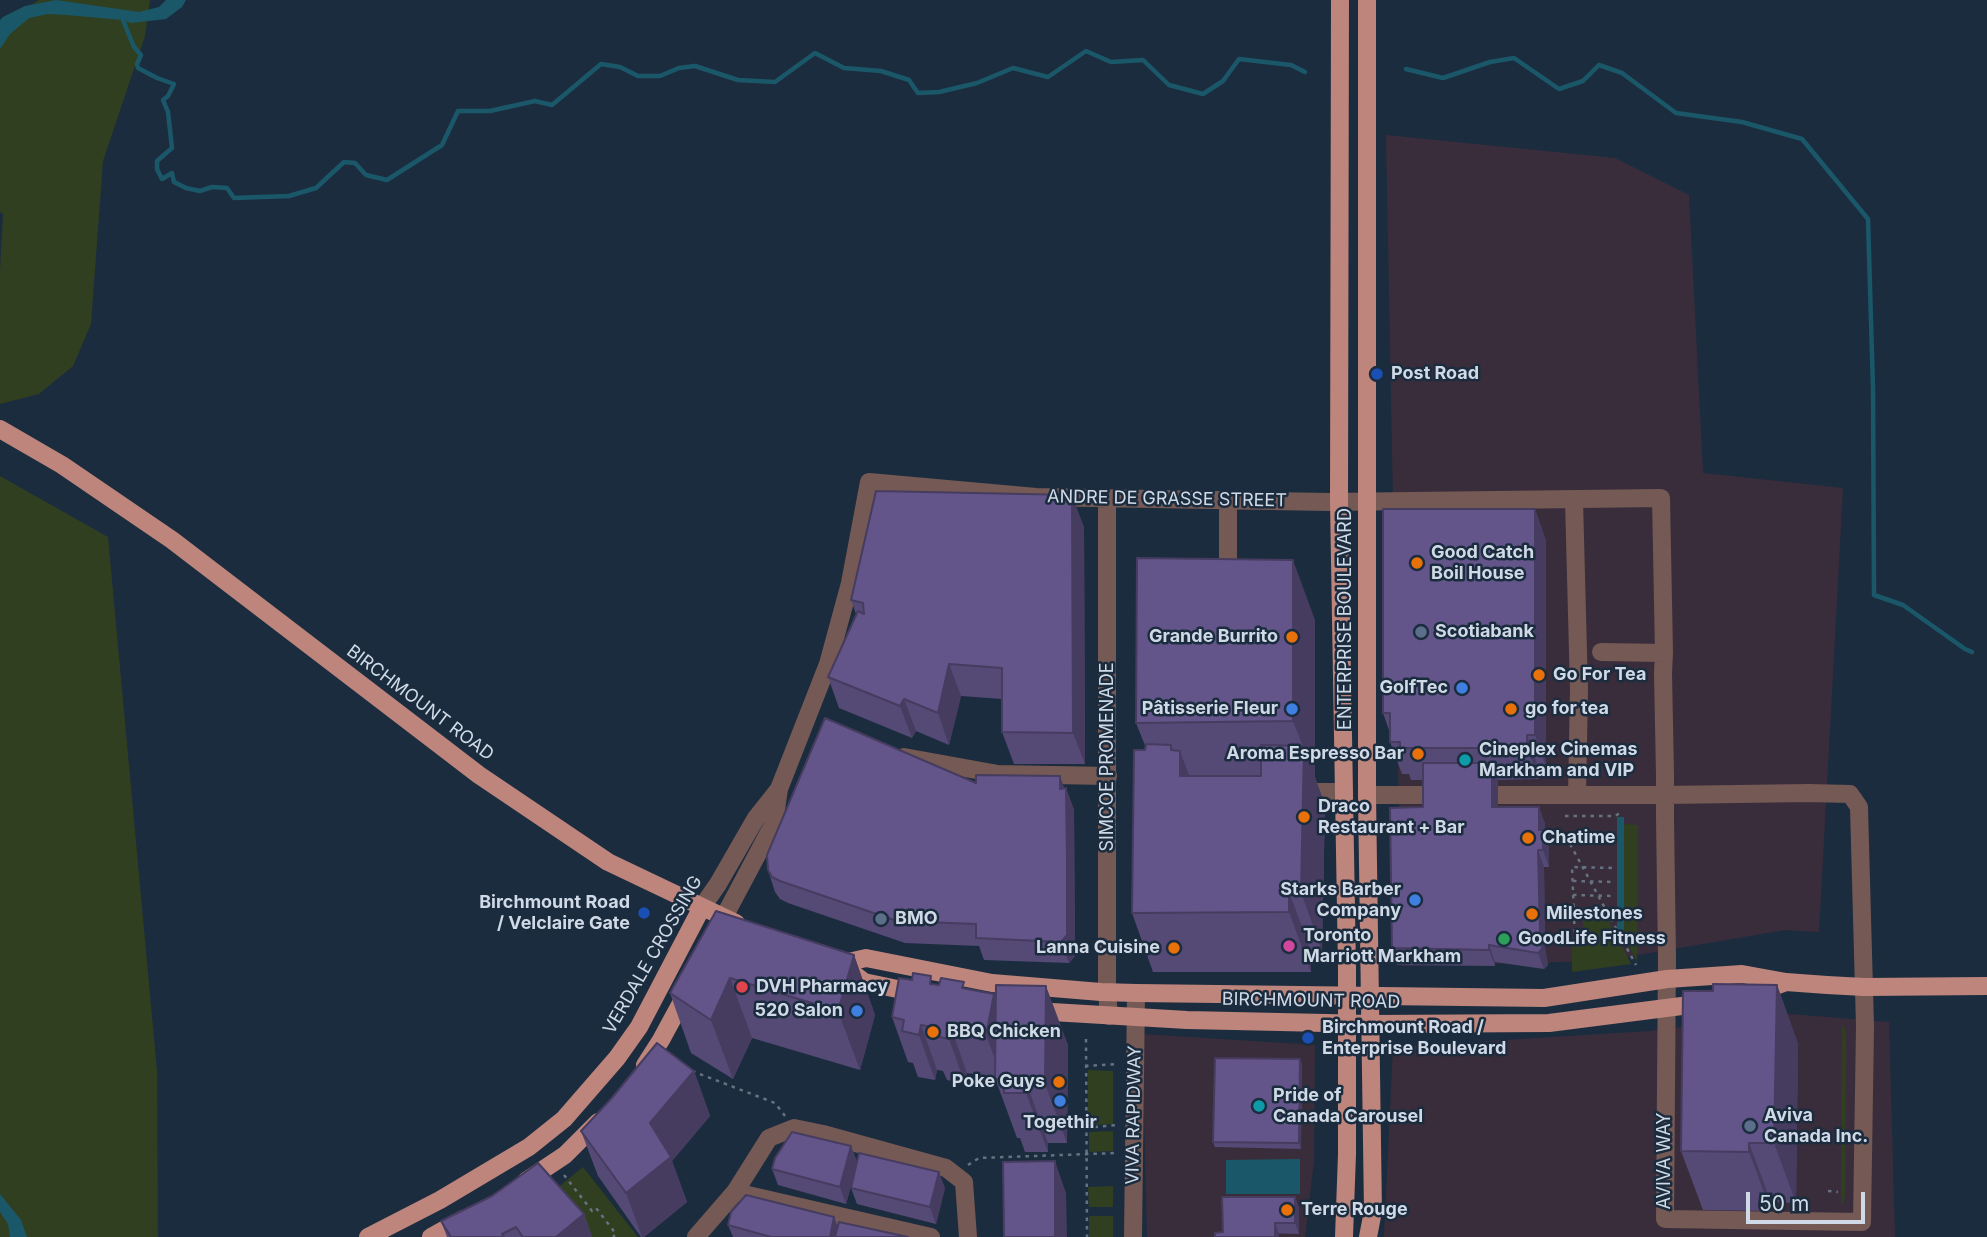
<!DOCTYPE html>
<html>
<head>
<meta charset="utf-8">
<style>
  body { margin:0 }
  #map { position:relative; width:1987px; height:1237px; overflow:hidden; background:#1c2c3f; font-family:Inter,sans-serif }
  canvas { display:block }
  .scale { position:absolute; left:1746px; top:1192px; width:119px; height:32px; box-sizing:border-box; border:4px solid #d0dae6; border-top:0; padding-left:9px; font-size:21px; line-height:24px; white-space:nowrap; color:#d0dae6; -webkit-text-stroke:5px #1c2c3f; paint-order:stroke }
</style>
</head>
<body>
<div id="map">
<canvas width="1987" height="1237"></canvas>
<div class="scale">50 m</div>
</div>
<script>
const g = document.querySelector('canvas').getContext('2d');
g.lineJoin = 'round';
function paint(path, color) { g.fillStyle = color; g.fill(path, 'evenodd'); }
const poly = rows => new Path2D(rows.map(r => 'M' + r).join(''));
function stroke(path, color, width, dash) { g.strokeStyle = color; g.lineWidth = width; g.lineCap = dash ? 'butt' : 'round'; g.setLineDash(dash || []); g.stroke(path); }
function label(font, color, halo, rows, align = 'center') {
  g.font = font + ' Inter,sans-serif'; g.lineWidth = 5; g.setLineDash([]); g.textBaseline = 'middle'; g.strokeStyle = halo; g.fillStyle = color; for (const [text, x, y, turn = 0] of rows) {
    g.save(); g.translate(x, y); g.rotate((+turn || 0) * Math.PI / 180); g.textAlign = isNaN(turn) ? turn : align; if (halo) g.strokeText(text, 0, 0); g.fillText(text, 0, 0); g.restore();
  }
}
const commercial = poly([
  [1386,135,1615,158,1689,195,1703,473,1843,488,1819,932,1785,930,1602,961,1402,966],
  [1790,1014,1889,1022,1895,1237,1384,1237,1393,1047,1649,1031],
  [1142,1034,1315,1045,1314,1160,1305,1237,1147,1237]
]);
const green = poly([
  [39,0,150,0,145,36,103,161,91,324,73,366,39,394,0,404,0,270,3,214,0,212,0,30,19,12],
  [0,476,108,537,157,1071,158,1237,0,1237],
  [1624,824,1638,825,1637,962,1624,937],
  [1583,912,1603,912,1617,937,1617,945,1622,946,1631,964,1572,972,1572,944,1583,944],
  [1842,1025,1845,1029,1846,1039,1845,1196,1843,1203,1841,1204],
  [1088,1070,1113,1071,1113,1124,1088,1125],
  [1113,1131,1113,1151,1089,1152,1089,1132],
  [583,1167,638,1237,585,1237,551,1193],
  [1113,1186,1113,1207,1089,1207,1088,1187],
  [1089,1216,1113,1216,1113,1237,1089,1237]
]);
const water = poly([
  [56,0,139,12,159,7,166,0,186,0,182,7,166,19,131,23,123,20,66,15,48,14,29,18,10,34,0,49,0,20,3,17,25,6],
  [1617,817,1624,817,1624,946,1617,945],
  [1300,1159,1300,1194,1226,1194,1226,1160],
  [0,1194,21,1220,27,1237,10,1237,8,1224,0,1212]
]);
const stream = poly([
  [126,15,123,20,134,47,141,55,137,64,138,68,157,78,174,84,168,96,163,100,168,112,172,148,157,161,157,169,162,179,172,173,174,182,186,188,200,191,212,187,227,188,234,198,289,196,316,188,344,162,355,163,366,175,387,180,442,145,458,111,490,111,535,101,552,105,601,64,620,67,638,76,660,76,679,68,695,66,738,80,775,82,815,53,844,68,881,71,909,80,918,93,939,92,977,83,1013,68,1048,77,1086,51,1111,62,1143,60,1169,85,1203,94,1223,81,1239,59,1291,65,1305,72],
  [1406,69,1443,78,1490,62,1514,58,1559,89,1583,81,1599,65,1622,73,1676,113,1742,122,1802,139,1868,219,1873,388,1874,595,1903,605,1965,649,1972,652]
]);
const path = poly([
  [1565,816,1615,816,1620,813],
  [1570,844,1636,965],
  [1573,881,1615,882],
  [1573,895,1615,896],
  [1565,910,1615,911],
  [1575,941,1572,867,1616,868],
  [1086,1039,1087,1237],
  [1085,1066,1117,1064],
  [692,1071,775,1103,785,1116],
  [1086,1128,1117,1125],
  [968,1165,979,1158,1117,1153],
  [564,1175,592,1211,596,1208,616,1234,613,1237],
  [1828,1191,1838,1192]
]);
const minor = poly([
  [1107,498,1107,992,1109,1016],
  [1228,581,1228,500],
  [1601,652,1664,653],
  [904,757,998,774,1108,776],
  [1298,792,1344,792],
  [1367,795,1429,795],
  [1498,795,1577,795],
  [702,907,718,884,756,818,779,789],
  [724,917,774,823,779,789,828,664,850,583,869,482,1036,497,1329,502,1661,498,1664,653,1663,673,1665,775,1665,818,1667,957,1665,1219,1862,1222,1865,1026,1859,807,1850,794,1809,793,1665,795,1577,795,1579,690,1574,500],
  [735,1192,931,1237],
  [696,1237,735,1192,769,1138,794,1128,823,1134,946,1168,964,1182,968,1237],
  [1133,1237,1136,993]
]);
const major = poly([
  [1340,0,1339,502,1347,968,1347,1154,1344,1237],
  [1367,0,1367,795,1373,1211,1368,1237],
  [0,429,62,465,172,540,479,775,608,862,736,923],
  [840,964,866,958,992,983,1101,992,1136,993,1544,998,1667,979,1742,974,1786,982,1827,985,1864,987,1987,986],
  [843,966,864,982,921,994],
  [1756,993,1786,982],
  [1035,1011,1187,1020,1372,1024,1549,1023,1705,1003],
  [645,1065,661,1040,687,992],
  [526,1181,565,1155,598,1122],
  [368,1237,440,1200,529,1147,564,1119,617,1058,639,1027,702,907],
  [431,1237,463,1219]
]);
const wall = poly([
  [1535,509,1546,541,1546,767,1538,767,1539,779,1497,780,1498,807,1545,823,1545,837,1549,847,1549,867,1544,867,1545,948,1548,965,1544,969,1495,962,1495,966,1397,965,1392,948,1423,807,1423,780,1411,780,1409,774,1402,774,1390,742,1390,733,1383,713],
  [1084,527,1085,764,1014,764,1002,732,1002,699,961,696,949,745,916,731,912,738,839,708,828,677,856,614,851,600],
  [1315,620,1315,777,1325,805,1322,951,1311,951,1311,972,1153,972,1132,913,1146,748,1136,723],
  [976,783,1066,788,1074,810,1075,956,1069,963,984,960,979,946,905,943,788,903,780,899,775,892,768,870],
  [716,911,854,955,875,1015,860,1070,752,1038,733,1079,691,1053,670,993],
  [934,984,994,994,996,999,1068,1045,1067,1143,1048,1143,1048,1152,1025,1152,1020,1138,1017,1138,995,1078,967,1073,965,1084,947,1080,943,1071,937,1070,935,1080,918,1077,913,1063,908,1062,892,1017],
  [1777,985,1798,1044,1796,1203,1771,1202,1771,1211,1703,1210,1681,1151],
  [1300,1059,1302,1065,1301,1149,1215,1147,1213,1142],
  [694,1071,710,1116,672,1161,687,1202,644,1237,641,1237,598,1176,581,1131],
  [851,1146,857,1162,945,1188,936,1224,857,1204,851,1188,853,1179,846,1204,778,1185,772,1169],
  [1295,1197,1299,1208,1299,1234,1223,1232],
  [584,1214,592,1237,447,1237,441,1221],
  [728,1225,838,1227,908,1237,733,1237]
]);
const shadedWall = poly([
  [1072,495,1084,527,1085,764,1073,733],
  [1535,509,1546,541,1546,767,1535,735],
  [1293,560,1315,620,1315,777,1325,805,1322,951,1301,892,1304,749,1293,721],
  [949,664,961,696,949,745,938,713],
  [904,699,916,731,912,738,900,706],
  [1527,735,1538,767,1539,779,1527,748],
  [1171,745,1180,770,1180,751,1202,810,1202,835,1171,750],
  [1492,763,1498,780,1498,823,1492,807],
  [1060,776,1066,793,1066,788,1074,810,1075,956,1069,963,1061,942],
  [1539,807,1545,823,1545,837,1549,847,1549,867,1543,850,1539,830],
  [1538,850,1544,867,1545,948,1548,965,1544,969,1538,953,1540,932],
  [1289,892,1311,951,1311,972,1289,912],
  [1489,945,1495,962,1495,966,1489,950],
  [854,955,875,1015,860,1070,838,1011],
  [730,978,752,1038,733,1079,711,1020],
  [1777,985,1798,1044,1796,1203,1774,1143],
  [1046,986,1068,1045,1067,1143,1045,1084],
  [994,994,1010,1040,1003,1080,986,1035],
  [921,1025,937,1070,935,1080,919,1035],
  [951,1028,967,1073,965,1084,949,1039],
  [1300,1059,1302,1065,1301,1149,1299,1143],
  [694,1071,710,1116,672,1161,687,1202,644,1237,642,1237,626,1193,650,1123],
  [1027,1084,1048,1143,1048,1152,1026,1093],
  [1749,1143,1771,1202,1771,1211,1749,1152],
  [851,1146,857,1163,846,1204,840,1187],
  [1055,1161,1066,1193,1067,1237,1055,1237],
  [939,1172,945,1188,936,1224,930,1207],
  [1295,1197,1299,1208,1299,1234,1295,1223],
  [584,1214,592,1237,556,1237],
  [834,1217,840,1233,839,1237,830,1237],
  [1275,1223,1279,1234,1279,1237,1275,1237]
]);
const building = poly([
  [876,491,1072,495,1073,733,1002,732,1002,668,949,664,938,713,904,699,900,706,828,677,858,611,864,614,863,603,851,600,876,491],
  [1383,509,1535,509,1535,735,1527,735,1527,748,1400,748,1400,742,1390,742,1390,713,1383,713,1383,509],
  [1137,558,1293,560,1293,721,1136,723,1137,558],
  [825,718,976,783,976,775,1060,776,1060,789,1066,788,1067,860,1067,935,1061,942,976,938,976,924,897,921,780,881,772,877,768,870,767,855,825,718],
  [1146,744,1171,745,1171,750,1180,751,1180,776,1261,776,1261,745,1304,746,1301,892,1289,892,1289,912,1132,913,1134,750,1145,750,1146,744],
  [1423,763,1492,763,1492,807,1539,807,1539,830,1543,830,1543,850,1538,850,1540,932,1542,949,1538,953,1489,945,1489,950,1392,948,1390,808,1423,807,1423,763],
  [716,911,854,955,838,1011,730,978,711,1020,670,993,716,911],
  [913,973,931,976,930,984,939,985,941,978,964,982,962,988,994,994,986,1035,951,1028,949,1039,930,1035,932,1027,921,1025,919,1035,902,1031,904,1020,892,1017,899,978,912,980,913,973],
  [1713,984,1777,985,1774,1143,1749,1143,1749,1152,1681,1151,1683,991,1713,991,1713,984],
  [996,985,1046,986,1045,1084,1027,1084,1026,1093,1004,1093,1004,1079,995,1079,996,985],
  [657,1043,694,1071,650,1123,671,1157,626,1193,581,1131,611,1099,657,1043],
  [1215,1058,1300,1059,1299,1143,1213,1142,1215,1058],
  [792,1132,851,1146,840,1187,772,1169,775,1158,792,1132],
  [859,1153,939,1172,930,1207,851,1188,859,1153],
  [1055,1161,1055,1237,1004,1237,1003,1162,1055,1161],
  [538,1163,584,1214,556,1237,523,1237,516,1227,502,1234,504,1237,451,1237,441,1221,492,1196,538,1163],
  [746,1195,834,1217,830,1237,771,1237,728,1225,731,1212,746,1195],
  [1222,1197,1295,1197,1295,1223,1275,1223,1275,1237,1215,1237,1215,1233,1223,1232,1222,1197],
  [839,1222,908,1237,835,1237,839,1222]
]);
const markers = [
  [1377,374,7,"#1a4fb4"],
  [1417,563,7,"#e8710a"],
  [1421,632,7,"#5c6f8a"],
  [1292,637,7,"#e8710a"],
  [1539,675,7,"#e8710a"],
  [1462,688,7,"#3f7fe0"],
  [1292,709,7,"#3f7fe0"],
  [1511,709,7,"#e8710a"],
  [1418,754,7,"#e8710a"],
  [1465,760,7,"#0f9aa8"],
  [1304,817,7,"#e8710a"],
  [1528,838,7,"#e8710a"],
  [1415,900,7,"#3f7fe0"],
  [644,913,7,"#1a4fb4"],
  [1532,914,7,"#e8710a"],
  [881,919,7,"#5c6f8a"],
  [1504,939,7,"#2e9e5b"],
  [1289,946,7,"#d1479c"],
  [1174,948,7,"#e8710a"],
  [742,987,7,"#e0444e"],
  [857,1011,7,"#3f7fe0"],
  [933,1032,7,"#e8710a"],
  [1308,1038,7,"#1a4fb4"],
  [1059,1082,7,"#e8710a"],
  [1060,1101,7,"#3f7fe0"],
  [1259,1106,7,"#0f9aa8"],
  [1750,1126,7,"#5c6f8a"],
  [1287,1210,7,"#e8710a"]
];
const poiNames = [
  ["Post Road",1391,374],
  ["Good Catch",1431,553],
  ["Boil House",1431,574],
  ["Scotiabank",1435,632],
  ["Grande Burrito",1278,637,"right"],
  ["Go For Tea",1553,675],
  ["GolfTec",1448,688,"right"],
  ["Pâtisserie Fleur",1278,709,"right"],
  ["go for tea",1525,709],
  ["Cineplex Cinemas",1479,750],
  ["Markham and VIP",1479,771],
  ["Aroma Espresso Bar",1404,754,"right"],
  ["Draco",1318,807],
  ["Restaurant + Bar",1318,828],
  ["Chatime",1542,838],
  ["Starks Barber",1401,890,"right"],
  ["Company",1401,911,"right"],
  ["Birchmount Road",630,903,"right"],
  ["/ Velclaire Gate",630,924,"right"],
  ["Milestones",1546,914],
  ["BMO",895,919],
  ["Toronto",1303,936],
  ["Marriott Markham",1303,957],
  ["GoodLife Fitness",1518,939],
  ["Lanna Cuisine",1160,948,"right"],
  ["DVH Pharmacy",756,987],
  ["520 Salon",843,1011,"right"],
  ["Birchmount Road /",1322,1028],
  ["Enterprise Boulevard",1322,1049],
  ["BBQ Chicken",947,1032],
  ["Poke Guys",1045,1082,"right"],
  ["Pride of",1273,1096],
  ["Canada Carousel",1273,1117],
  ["Aviva",1764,1116],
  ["Canada Inc.",1764,1137],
  ["Togethir",1060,1123,"center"],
  ["Terre Rouge",1301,1210]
];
const streetNames = [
  ["ANDRE DE GRASSE STREET",1167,499,1],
  ["ENTERPRISE BOULEVARD",1346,619,-90],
  ["BIRCHMOUNT ROAD",420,703,37],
  ["SIMCOE PROMENADE",1108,757,-90],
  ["VERDALE CROSSING",653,955,-60],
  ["BIRCHMOUNT ROAD",1311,1001,1],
  ["VIVA RAPIDWAY",1134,1115,-89],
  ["AVIVA WAY",1665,1161,-90]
];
paint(commercial, '#3a2d3b');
paint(green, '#303f20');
paint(water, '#1a5869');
stroke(stream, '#1a5869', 4.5);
stroke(path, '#657282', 2.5, [3.5, 5]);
stroke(minor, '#755954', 18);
stroke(major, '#bd857b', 18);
paint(wall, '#554976');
paint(shadedWall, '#453c60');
paint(building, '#635589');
stroke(building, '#453c60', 2);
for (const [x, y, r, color] of markers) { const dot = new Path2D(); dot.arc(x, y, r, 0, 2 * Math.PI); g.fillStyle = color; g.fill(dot); stroke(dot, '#1c2c3f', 2.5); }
label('bold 18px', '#d0dae6', '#1c2c3f', poiNames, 'left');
label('18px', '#d0dae6', '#1c2c3f', streetNames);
</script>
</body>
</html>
